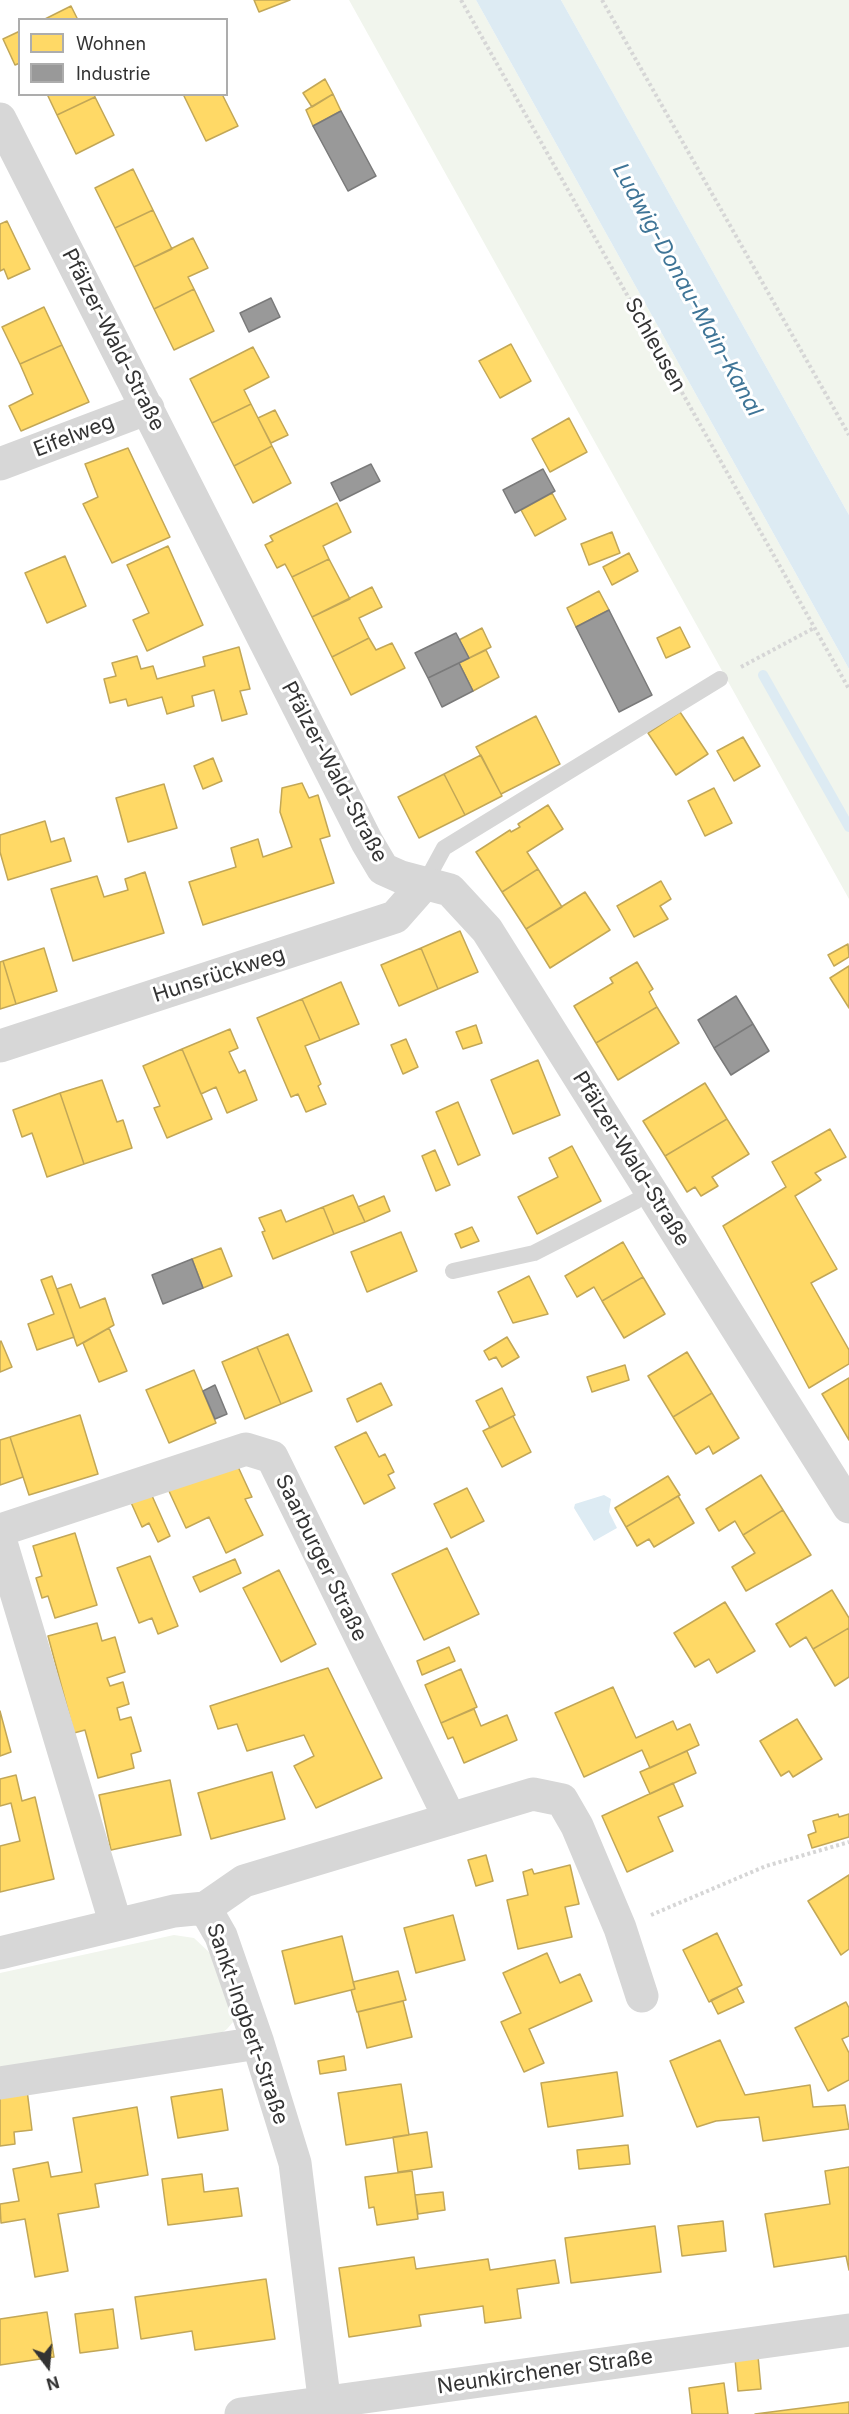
<!DOCTYPE html>
<html>
<head>
<meta charset="utf-8">
<style>
  body { margin:0 }
  #map { position:relative; width:849px; height:2414px; overflow:hidden; background:#fff; font-family:Inter,sans-serif }
  canvas { display:block }
  .legend { position:absolute; left:18px; top:18px; width:210px; height:78px; box-sizing:border-box; background:#fff; border:2px solid #adadad; margin:0; padding:8px 10px; list-style:none; font-size:18px; color:#333 }
  .legend li { display:flex; align-items:center; gap:12px; height:30px }
  .legend b { width:30px; border:2px solid #adadad }
  .north { position:absolute; left:18px; top:2336px; width:60px; height:60px; -webkit-text-stroke:4px #fff; paint-order:stroke; rotate:164deg; font-size:16px; font-weight:700; line-height:24px; text-align:center; color:#333 }
  .north::after { content:''; display:block; margin:auto; width:21px; height:27px; background:#333; clip-path:polygon(50% 0,100% 100%,50% 72%,0 100%) }
</style>
</head>
<body>
<div id="map">
<canvas width="849" height="2414"></canvas>
<ul class="legend">
<li><b style="height:16px;background:#ffd966"></b>Wohnen</li>
<li><b style="height:16px;background:#999"></b>Industrie</li>
</ul>
<div class="north">N</div>
</div>
<script>
const g = document.querySelector('canvas').getContext('2d');
g.lineJoin = 'round';
function paint(path, color) { g.fillStyle = color; g.fill(path, 'evenodd'); }
const poly = rows => new Path2D(rows.map(r => 'M' + r).join(''));
function stroke(path, color, width, dash) { g.strokeStyle = color; g.lineWidth = width; g.lineCap = dash ? 'butt' : 'round'; g.setLineDash(dash || []); g.stroke(path); }
function label(font, color, halo, rows, align = 'center') {
  g.font = font + ' Inter,sans-serif'; g.lineWidth = 6; g.setLineDash([]); g.textBaseline = 'middle'; g.strokeStyle = halo; g.fillStyle = color; for (const [text, x, y, turn = 0] of rows) {
    g.save(); g.translate(x, y); g.rotate((+turn || 0) * Math.PI / 180); g.textAlign = isNaN(turn) ? turn : align; if (halo) g.strokeText(text, 0, 0); g.fillText(text, 0, 0); g.restore();
  }
}
const green = poly([
  [349,0,476,0,849,669,849,899],
  [561,0,849,0,849,515,623,111],
  [174,1935,194,1938,211,1954,233,2011,233,2022,227,2029,220,2034,0,2070,0,1973]
]);
const water = poly([
  [476,0,561,0,849,515,849,669],
  [604,1495,611,1499,609,1512,617,1528,594,1541,574,1508,575,1504]
]);
const homes = poly([
  [254,0,290,0,259,12,254,0],
  [71,6,78,20,43,20,71,6],
  [20,31,20,63,15,65,3,39,20,31],
  [325,79,333,94,312,107,303,93,325,79],
  [47,94,94,94,95,97,57,115,47,94],
  [183,94,222,94,238,126,206,141,183,94],
  [333,94,341,111,313,126,306,110,333,94],
  [95,97,114,135,76,154,57,115,95,97],
  [133,169,153,210,115,228,95,188,133,169],
  [153,210,172,249,134,267,115,228,153,210],
  [7,221,30,269,8,279,4,269,0,271,0,224,7,221],
  [193,238,208,268,188,277,194,289,154,309,134,267,193,238],
  [194,289,214,331,174,350,154,309,194,289],
  [44,307,62,345,20,364,2,327,44,307],
  [511,344,531,381,500,398,479,361,511,344],
  [62,345,89,402,21,431,9,406,33,394,20,364,62,345],
  [253,347,269,377,244,390,251,404,212,423,190,379,253,347],
  [251,404,272,446,234,466,212,423,251,404],
  [275,410,288,435,271,443,258,418,275,410],
  [569,418,587,452,550,472,532,439,569,418],
  [272,446,291,483,253,503,234,466,272,446],
  [128,448,170,537,112,563,83,504,98,497,85,464,128,448],
  [552,493,566,519,535,536,521,510,552,493],
  [337,503,351,532,323,546,329,559,292,577,285,564,277,568,265,545,273,541,270,536,337,503],
  [612,532,620,553,589,565,581,544,612,532],
  [168,546,203,625,147,651,133,620,149,613,127,565,168,546],
  [629,553,638,571,612,585,603,567,629,553],
  [65,556,86,606,47,623,25,573,65,556],
  [329,559,350,599,312,617,292,577,329,559],
  [372,587,382,607,359,618,369,638,332,657,312,617,372,587],
  [599,591,609,610,576,627,567,608,599,591],
  [680,627,690,647,666,658,657,638,680,627],
  [482,628,491,647,469,658,459,640,482,628],
  [369,638,376,650,392,643,405,668,351,695,332,657,369,638],
  [239,647,250,689,240,691,247,714,222,721,214,690,192,696,194,706,167,714,162,697,128,706,126,699,110,703,104,679,116,676,112,663,137,656,141,669,153,666,157,679,205,666,203,657,239,647],
  [486,650,499,677,473,691,459,663,486,650],
  [680,712,708,754,676,775,648,733,680,712],
  [536,716,560,764,501,794,476,747,536,716],
  [743,737,760,766,734,781,717,751,743,737],
  [481,755,502,796,465,815,444,774,481,755],
  [213,758,222,781,203,789,194,766,213,758],
  [444,774,465,815,419,838,398,797,444,774],
  [302,783,309,798,318,795,330,836,320,839,334,883,203,925,189,882,236,867,231,848,258,839,263,857,292,847,280,812,282,788,302,783],
  [164,784,177,828,128,842,116,798,164,784],
  [714,788,732,823,705,836,688,801,714,788],
  [548,805,563,829,527,852,538,869,502,892,476,852,510,830,511,832,520,827,518,824,548,805],
  [45,821,51,842,64,838,71,861,8,880,0,852,0,835,45,821],
  [538,869,562,907,526,929,502,892,538,869],
  [145,872,164,933,73,961,51,889,97,876,104,897,128,890,125,879,145,872],
  [661,881,671,899,660,906,668,919,634,937,617,906,661,881],
  [585,892,610,930,550,968,526,929,585,892],
  [460,931,478,972,438,989,421,948,460,931],
  [848,944,849,957,834,966,828,955,848,944],
  [44,948,57,991,16,1004,3,961,44,948],
  [421,948,438,989,399,1006,381,965,421,948],
  [3,961,16,1004,0,1009,0,962,3,961],
  [637,962,653,989,649,992,657,1007,596,1043,574,1006,613,983,610,978,637,962],
  [849,966,849,1008,830,978,849,966],
  [341,982,359,1024,320,1040,302,999,341,982],
  [302,999,320,1040,305,1046,321,1084,318,1086,326,1104,306,1112,298,1094,291,1097,257,1018,302,999],
  [657,1007,679,1043,618,1080,596,1043,657,1007],
  [476,1025,482,1043,463,1049,456,1032,476,1025],
  [230,1029,238,1048,229,1052,239,1073,245,1070,257,1100,227,1113,216,1087,201,1094,182,1049,230,1029],
  [406,1039,418,1067,403,1074,391,1045,406,1039],
  [182,1049,212,1119,167,1138,154,1108,160,1106,143,1066,182,1049],
  [538,1060,560,1115,513,1134,491,1080,538,1060],
  [102,1080,117,1122,123,1120,132,1148,84,1164,60,1093,102,1080],
  [705,1083,727,1119,665,1156,643,1121,705,1083],
  [60,1093,84,1164,47,1177,32,1133,22,1137,13,1110,60,1093],
  [458,1102,480,1155,458,1165,436,1112,458,1102],
  [727,1119,749,1154,712,1177,718,1186,701,1196,695,1187,687,1192,665,1156,727,1119],
  [830,1129,846,1157,815,1173,821,1180,795,1196,837,1269,811,1283,849,1350,849,1364,809,1388,723,1226,786,1187,772,1162,830,1129],
  [572,1146,601,1201,537,1234,518,1197,558,1177,549,1158,572,1146],
  [435,1150,450,1185,436,1191,422,1156,435,1150],
  [353,1195,365,1222,334,1234,323,1207,353,1195],
  [384,1196,390,1211,365,1222,358,1207,384,1196],
  [323,1207,334,1234,273,1259,262,1232,265,1231,259,1218,281,1210,286,1222,323,1207],
  [472,1227,479,1241,461,1248,455,1234,472,1227],
  [401,1232,417,1271,367,1292,351,1252,401,1232],
  [623,1242,643,1277,602,1301,594,1287,577,1297,565,1276,623,1242],
  [221,1248,232,1276,203,1288,192,1259,221,1248],
  [52,1276,74,1337,37,1350,28,1324,54,1314,41,1280,52,1276],
  [529,1276,548,1314,513,1323,498,1292,529,1276],
  [643,1277,665,1314,624,1338,602,1301,643,1277],
  [71,1284,80,1308,105,1298,114,1325,77,1346,57,1289,71,1284],
  [109,1328,127,1371,99,1382,83,1343,109,1328],
  [288,1334,312,1391,281,1404,257,1347,288,1334],
  [507,1337,519,1357,502,1367,496,1357,489,1360,484,1351,507,1337],
  [1,1341,12,1367,0,1372,0,1342,1,1341],
  [257,1347,281,1404,245,1419,222,1362,257,1347],
  [687,1352,712,1393,673,1417,648,1376,687,1352],
  [625,1365,629,1380,592,1392,587,1377,625,1365],
  [194,1370,216,1423,169,1443,146,1390,194,1370],
  [849,1378,849,1440,822,1394,849,1378],
  [381,1383,392,1405,357,1422,347,1399,381,1383],
  [502,1388,515,1415,490,1428,476,1401,502,1388],
  [712,1393,739,1438,713,1454,709,1446,696,1454,673,1417,712,1393],
  [80,1415,98,1474,29,1495,10,1437,80,1415],
  [513,1416,531,1452,502,1467,483,1431,513,1416],
  [366,1432,379,1457,385,1454,394,1472,388,1475,395,1488,364,1504,335,1447,366,1432],
  [10,1437,23,1477,0,1485,0,1440,10,1437],
  [234,1458,252,1497,245,1499,263,1535,226,1553,209,1517,186,1528,168,1489,234,1458],
  [761,1475,783,1510,743,1535,735,1521,719,1531,706,1509,761,1475],
  [668,1476,680,1495,626,1527,615,1508,668,1476],
  [467,1488,484,1521,451,1538,434,1504,467,1488],
  [149,1489,170,1536,158,1542,149,1523,142,1527,129,1498,149,1489],
  [678,1496,694,1523,654,1547,649,1539,637,1546,626,1527,678,1496],
  [783,1510,811,1555,746,1591,732,1567,755,1553,743,1535,783,1510],
  [75,1533,97,1605,55,1618,48,1596,42,1598,36,1578,42,1576,33,1546,75,1533],
  [447,1548,479,1614,424,1640,392,1574,447,1548],
  [150,1556,178,1626,158,1634,152,1618,139,1623,117,1568,150,1556],
  [235,1559,241,1573,200,1592,193,1577,235,1559],
  [279,1570,316,1644,281,1662,243,1588,279,1570],
  [832,1590,849,1618,849,1628,813,1649,806,1637,790,1647,776,1624,832,1590],
  [725,1602,755,1651,717,1673,709,1659,695,1667,674,1633,725,1602],
  [97,1623,102,1641,115,1637,125,1672,107,1678,110,1686,123,1682,129,1704,117,1708,120,1720,131,1717,141,1751,131,1754,134,1768,98,1778,85,1730,74,1733,48,1636,97,1623],
  [849,1628,849,1677,835,1686,813,1649,849,1628],
  [449,1647,455,1661,422,1675,417,1661,449,1647],
  [328,1668,382,1778,316,1808,294,1766,314,1756,304,1735,247,1751,237,1724,218,1729,210,1706,328,1668],
  [461,1669,477,1707,441,1723,425,1685,461,1669],
  [613,1687,636,1738,673,1721,677,1730,690,1724,699,1745,650,1768,642,1750,584,1777,555,1713,613,1687],
  [474,1709,481,1726,507,1715,517,1740,464,1763,453,1737,448,1739,441,1723,474,1709],
  [0,1711,11,1752,0,1756,0,1711],
  [797,1719,822,1759,793,1777,789,1771,781,1776,760,1741,797,1719],
  [687,1751,696,1773,650,1794,640,1772,687,1751],
  [272,1772,285,1819,211,1839,198,1793,272,1772],
  [16,1775,22,1801,35,1797,54,1879,0,1892,0,1846,20,1841,11,1803,0,1806,0,1779,16,1775],
  [170,1780,181,1835,111,1850,99,1795,170,1780],
  [673,1783,683,1806,658,1817,673,1851,627,1872,602,1816,673,1783],
  [838,1814,839,1817,849,1814,849,1837,812,1848,808,1835,816,1832,813,1821,838,1814],
  [486,1855,493,1881,476,1886,468,1860,486,1855],
  [570,1865,579,1904,565,1907,572,1937,518,1949,507,1900,528,1895,523,1872,532,1869,534,1874,570,1865],
  [849,1875,849,1949,841,1955,808,1901,849,1875],
  [453,1915,465,1960,416,1973,404,1928,453,1915],
  [717,1933,742,1985,709,2002,683,1950,717,1933],
  [342,1936,355,1989,295,2004,282,1951,342,1936],
  [547,1953,560,1983,580,1974,592,2001,529,2029,544,2063,524,2072,501,2022,521,2013,503,1973,547,1953],
  [398,1971,406,2000,357,2012,351,1990,355,1989,353,1982,398,1971],
  [737,1988,744,2002,718,2014,711,2000,737,1988],
  [403,2001,412,2037,367,2048,358,2012,403,2001],
  [846,2002,849,2008,849,2036,842,2039,849,2053,849,2080,828,2091,795,2028,846,2002],
  [720,2040,745,2095,810,2085,813,2107,845,2105,849,2129,763,2141,759,2117,716,2121,697,2127,670,2061,720,2040],
  [344,2056,346,2070,320,2074,318,2061,344,2056],
  [617,2072,623,2116,548,2127,541,2083,617,2072],
  [401,2084,409,2135,346,2145,338,2093,401,2084],
  [222,2089,228,2130,178,2138,171,2097,222,2089],
  [27,2090,32,2130,14,2132,15,2144,0,2146,0,2093,27,2090],
  [137,2107,148,2175,95,2184,99,2207,58,2214,68,2271,35,2277,25,2219,1,2223,0,2204,19,2201,13,2169,48,2162,51,2177,82,2172,73,2118,137,2107],
  [427,2132,432,2167,398,2172,393,2137,427,2132],
  [628,2145,630,2164,579,2169,577,2150,628,2145],
  [849,2167,849,2270,846,2256,774,2267,765,2214,830,2204,825,2171,849,2167],
  [412,2171,418,2219,377,2225,374,2207,369,2208,365,2177,412,2171],
  [202,2174,204,2192,238,2188,242,2216,168,2225,162,2179,202,2174],
  [443,2192,445,2210,418,2214,415,2195,443,2192],
  [723,2221,726,2251,682,2256,678,2226,723,2221],
  [655,2226,661,2272,571,2283,565,2238,655,2226],
  [414,2257,416,2269,488,2259,490,2270,555,2260,559,2283,517,2289,521,2318,485,2323,483,2306,419,2315,421,2326,349,2337,339,2268,414,2257],
  [266,2279,275,2339,195,2350,192,2331,141,2339,135,2297,266,2279],
  [113,2309,118,2348,80,2353,75,2314,113,2309],
  [47,2312,54,2357,0,2365,0,2319,47,2312],
  [758,2356,761,2389,738,2391,735,2359,758,2356],
  [724,2383,728,2414,692,2414,689,2388,724,2383],
  [849,2402,849,2414,755,2414,849,2402]
]);
const industry = poly([
  [341,111,376,176,348,191,313,126,341,111],
  [271,298,280,317,249,332,240,313,271,298],
  [371,464,380,481,340,501,331,483,371,464],
  [543,469,555,491,515,513,503,490,543,469],
  [609,610,652,695,619,712,576,627,609,610],
  [456,633,469,658,428,678,415,653,456,633],
  [459,663,473,691,442,707,428,678,459,663],
  [736,996,753,1024,714,1048,698,1020,736,996],
  [753,1024,769,1051,731,1075,714,1048,753,1024],
  [192,1259,203,1288,163,1304,152,1275,192,1259],
  [215,1385,227,1414,215,1419,203,1391,215,1385]
]);
const stream = poly([
  [763,675,849,827]
]);
const path = poly([
  [461,0,849,689],
  [602,0,849,435],
  [741,667,814,628],
  [651,1915,766,1866,849,1842]
]);
const service = poly([
  [425,883,444,848,720,679],
  [453,1271,534,1253,636,1201,650,1190]
]);
const minor = poly([
  [0,119,367,842,383,869,401,877,450,890,487,930,849,1507],
  [0,464,148,408],
  [0,1046,395,917,425,883],
  [0,1530,246,1449,272,1457,450,1819],
  [0,1539,116,1925,174,1911,205,1908,221,1936,258,2043,295,2163,326,2414],
  [205,1908,244,1881,533,1794,562,1800,577,1826,620,1928,642,1996],
  [0,1953,116,1925],
  [0,2083,258,2043],
  [241,2414,849,2330]
]);
const streetNames = [
  ["Pfälzer-Wald-Straße",113,340,63],
  ["Schleusen",655,345,61],
  ["Eifelweg",74,436,-21],
  ["Pfälzer-Wald-Straße",334,772,62],
  ["Hunsrückweg",219,975,-18],
  ["Pfälzer-Wald-Straße",631,1159,58],
  ["Saarburger Straße",321,1558,64],
  ["Sankt-Ingbert-Straße",247,2024,71],
  ["Neunkirchener Straße",545,2372,-8]
];
const waterNames = [
  ["Ludwig-Donau-Main-Kanal",687,290,61]
];
paint(green, '#f1f5ed');
paint(water, '#ddebf3');
paint(homes, '#ffd966');
stroke(homes, '#c2a757', 1.5);
paint(industry, '#999');
stroke(industry, '#7a7a7a', 1.5);
stroke(stream, '#ddebf3', 10);
stroke(path, '#d6d6d6', 4, [3, 3]);
stroke(service, '#d7d7d7', 16);
stroke(minor, '#d7d7d7', 33);
label('21px', '#333', '#fff', streetNames);
label('italic 22px', '#3f7597', '#fff', waterNames);
</script>
</body>
</html>
